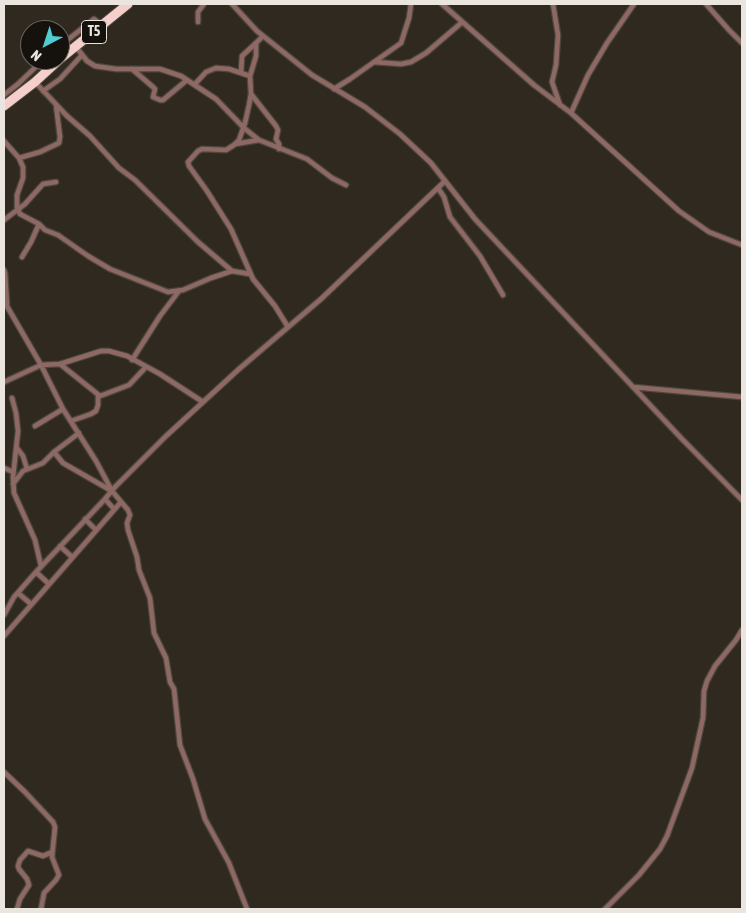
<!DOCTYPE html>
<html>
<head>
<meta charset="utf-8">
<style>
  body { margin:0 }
  #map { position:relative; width:746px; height:913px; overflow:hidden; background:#30291f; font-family:"Asap Condensed",sans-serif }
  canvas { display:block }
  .frame { position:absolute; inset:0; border:5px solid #eae6df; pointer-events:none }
  .north { position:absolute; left:20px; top:20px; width:50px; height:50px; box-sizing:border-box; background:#15120e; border:1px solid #6a6762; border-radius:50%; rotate:220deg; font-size:14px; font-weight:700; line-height:20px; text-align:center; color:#eae6df }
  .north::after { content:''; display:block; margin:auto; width:18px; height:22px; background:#51ccd2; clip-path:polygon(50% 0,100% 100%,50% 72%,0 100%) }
</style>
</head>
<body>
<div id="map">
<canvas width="746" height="913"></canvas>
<div class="frame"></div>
<div class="north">N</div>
</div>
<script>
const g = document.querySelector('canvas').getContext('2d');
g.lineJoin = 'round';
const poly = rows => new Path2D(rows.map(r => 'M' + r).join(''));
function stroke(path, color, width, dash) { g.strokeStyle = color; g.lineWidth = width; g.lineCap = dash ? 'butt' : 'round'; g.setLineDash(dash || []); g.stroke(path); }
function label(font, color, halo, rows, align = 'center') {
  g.font = font + ' "Asap Condensed",sans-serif'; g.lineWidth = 4.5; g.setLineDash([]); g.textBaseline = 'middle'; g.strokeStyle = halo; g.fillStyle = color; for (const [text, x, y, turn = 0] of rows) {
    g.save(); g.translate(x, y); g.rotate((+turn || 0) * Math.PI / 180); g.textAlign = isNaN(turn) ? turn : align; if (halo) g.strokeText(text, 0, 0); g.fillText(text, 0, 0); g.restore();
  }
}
const street = poly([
  [232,4,257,31,312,75,365,107,400,134,431,163,475,219,682,439,742,500],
  [442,4,534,85,571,113,679,211,709,232,742,245],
  [553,4,558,35,556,65,552,82,560,105],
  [706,4,729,30,742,43],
  [198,22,198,12,204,4],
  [263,36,256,43,256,56,250,76,251,94,249,105,245,123,239,140,234,145,226,150,202,149,198,151,188,162,189,166,207,191,231,229,253,279,275,306,288,327],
  [60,46,94,19,102,25],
  [76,47,87,61,95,66,116,69,160,69,181,76,216,99,244,128,259,140,307,159,332,178,346,185],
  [374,62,401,64,411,62,426,53,460,24],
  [132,69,153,87,155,89,153,97,160,100,163,100,187,80],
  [241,73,242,56,256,43],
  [35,82,67,116,90,136,119,168,135,180,198,242,232,271],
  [195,84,206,72,216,68,229,69,250,76],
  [334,89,350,79,401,43,409,18,411,4],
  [43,91,60,79,82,55],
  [251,94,276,126,278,130,276,139,279,144,279,149],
  [4,95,18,84,43,60],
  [571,113,588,75,607,43,634,4],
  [4,141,19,158,23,167,23,178,17,195,17,207,20,214,39,224,45,230,58,235,88,256,110,269,168,292,183,290,211,278,232,271,250,274],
  [235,144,259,140],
  [19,158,40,152,59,143,60,137,56,105],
  [438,188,444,197,450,217,480,256,503,295],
  [4,220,25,204,43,184,56,182],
  [22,257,31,242,39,224],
  [4,270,5,273,7,304],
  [4,301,41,365,63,409,96,461,112,491,128,510,130,515,127,523,128,530,137,557,139,570,150,598,154,633,166,658,170,682,174,689,180,745,193,779,205,819,229,863,247,909],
  [132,360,160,316,179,291],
  [60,364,100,396,129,385,146,367],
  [4,382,41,365,60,364,101,351,109,351,127,356,160,374,203,402],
  [633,387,742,397],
  [12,398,16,413,18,431,13,477,14,493,35,540,41,566],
  [71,421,91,414,96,411,98,405,98,395],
  [35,426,63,409],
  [17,448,23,456,27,469],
  [54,452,63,463,110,490],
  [4,468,13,472],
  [13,484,23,471,43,463,54,452,79,433],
  [105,499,114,509],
  [85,519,96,530],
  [60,546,72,557],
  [36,572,49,584],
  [18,593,31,604],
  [4,615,14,597,36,572,105,499,115,487,165,437,239,369,321,299,444,182],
  [4,636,121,502],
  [4,772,25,792,53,822,55,827,52,857,59,875,56,880,44,893,41,909],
  [17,909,20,899,29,885,27,879,19,869,18,866,20,860,28,851,43,856,52,852],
  [605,909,639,875,660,849,667,836,692,768,703,718,704,691,707,681,715,666,736,640,742,630]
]);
const highway = poly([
  [60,59,128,4],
  [4,106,35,82,59,60]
]);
const shields = [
  [94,32,25]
];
const shieldNames = [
  ["T5",94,32]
];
stroke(street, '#4e473e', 7);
stroke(highway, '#4e473e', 11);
stroke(street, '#8e6964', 4.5);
stroke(highway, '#f5d0cb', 9);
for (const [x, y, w] of shields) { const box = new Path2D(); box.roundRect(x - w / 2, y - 11.5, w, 23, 4); g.fillStyle = '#15120e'; g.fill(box); stroke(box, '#eae6df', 1); }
label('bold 14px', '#eae6df', null, shieldNames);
</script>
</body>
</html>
